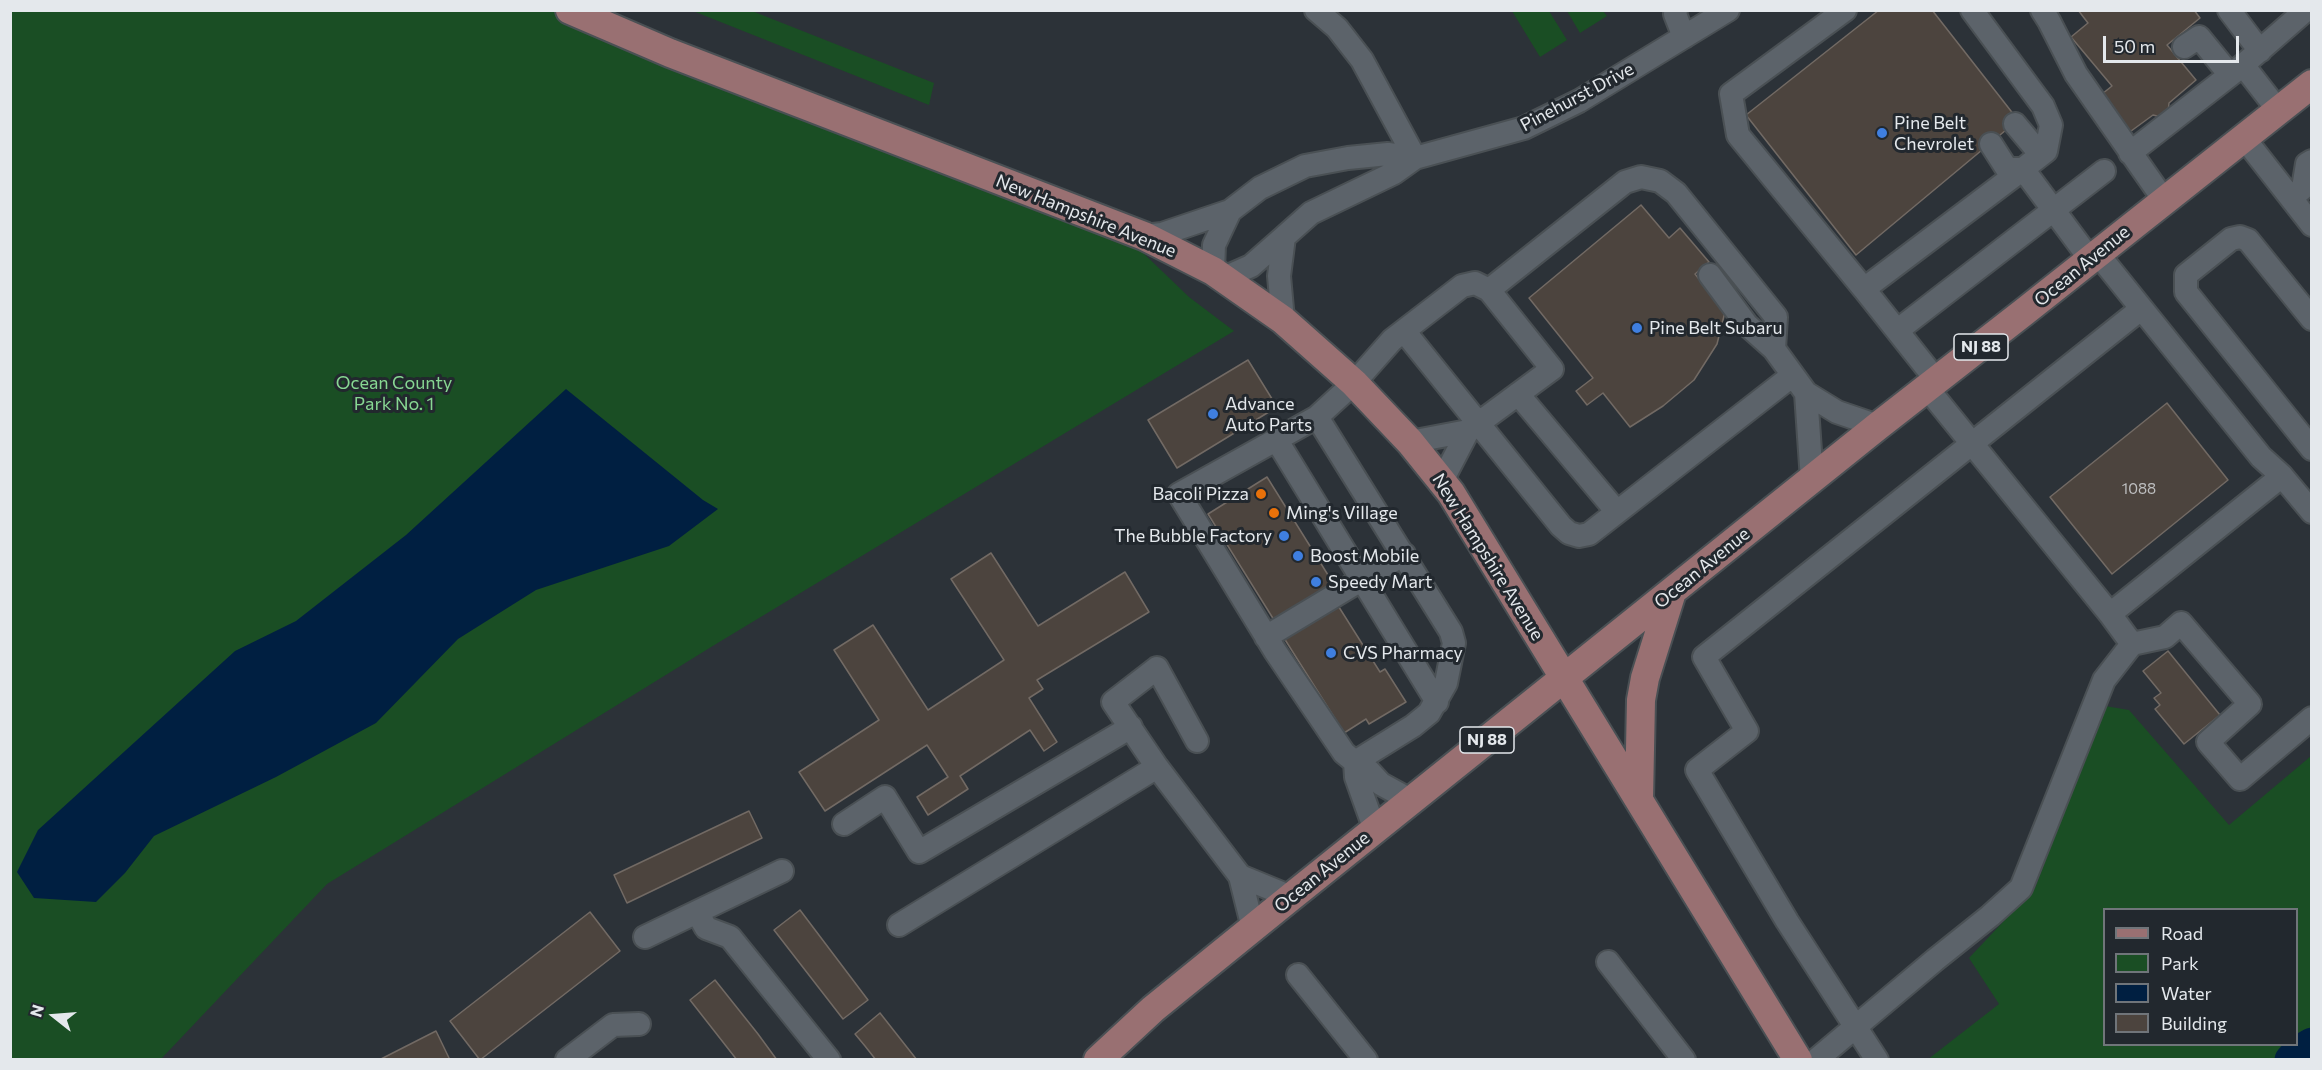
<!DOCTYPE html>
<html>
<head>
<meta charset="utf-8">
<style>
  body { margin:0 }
  #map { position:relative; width:2322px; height:1070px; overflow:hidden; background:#2c3238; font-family:Commissioner,sans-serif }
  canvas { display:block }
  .frame { position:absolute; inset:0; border:12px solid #e4e8ec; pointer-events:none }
  .legend { position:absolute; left:2103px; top:908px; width:195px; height:138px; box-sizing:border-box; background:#22282e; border:2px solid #70757a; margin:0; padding:8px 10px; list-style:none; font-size:18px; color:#e4e8ec }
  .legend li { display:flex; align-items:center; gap:12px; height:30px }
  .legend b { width:30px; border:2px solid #70757a }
  .north { position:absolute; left:24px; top:986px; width:60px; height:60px; -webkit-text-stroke:4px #22282e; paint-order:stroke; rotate:287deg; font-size:16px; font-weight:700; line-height:24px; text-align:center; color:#e4e8ec }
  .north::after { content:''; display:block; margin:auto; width:21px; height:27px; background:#e4e8ec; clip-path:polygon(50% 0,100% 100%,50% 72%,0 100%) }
  .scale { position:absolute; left:2103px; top:36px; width:136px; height:27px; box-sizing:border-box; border:3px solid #e4e8ec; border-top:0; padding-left:8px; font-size:18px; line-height:21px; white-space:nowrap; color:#e4e8ec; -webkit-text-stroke:4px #22282e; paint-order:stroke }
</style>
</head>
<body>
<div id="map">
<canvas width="2322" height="1070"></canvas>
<div class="frame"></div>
<ul class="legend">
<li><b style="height:8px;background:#997072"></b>Road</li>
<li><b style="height:16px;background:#1a4e24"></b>Park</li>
<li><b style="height:16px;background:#001f41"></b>Water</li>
<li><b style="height:16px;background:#4c443e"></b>Building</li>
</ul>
<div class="north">N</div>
<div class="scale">50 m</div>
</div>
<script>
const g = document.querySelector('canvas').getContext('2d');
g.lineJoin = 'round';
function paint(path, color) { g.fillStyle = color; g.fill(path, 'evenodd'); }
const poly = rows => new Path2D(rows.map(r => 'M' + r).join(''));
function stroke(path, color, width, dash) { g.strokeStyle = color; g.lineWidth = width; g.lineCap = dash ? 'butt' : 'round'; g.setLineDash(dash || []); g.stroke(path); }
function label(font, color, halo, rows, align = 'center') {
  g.font = font + ' Commissioner,sans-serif'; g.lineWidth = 6; g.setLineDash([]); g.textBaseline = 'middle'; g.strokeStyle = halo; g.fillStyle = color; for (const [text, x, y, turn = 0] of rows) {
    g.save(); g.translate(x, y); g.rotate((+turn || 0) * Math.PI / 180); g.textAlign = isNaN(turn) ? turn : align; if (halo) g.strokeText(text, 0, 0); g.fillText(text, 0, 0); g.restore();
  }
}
const green = poly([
  [10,11,569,11,1138,248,1189,297,1234,331,716,644,327,884,161,1059,11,1059],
  [693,11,752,11,934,83,929,105],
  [1512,11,1549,11,1567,40,1540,57],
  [1567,11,1603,11,1607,16,1580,33],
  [2105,706,2129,710,2229,825,2311,756,2311,1059,1927,1060,1999,1004,1969,958,2035,888],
  [2104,910,2296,910,2296,1044,2104,1044]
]);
const water = poly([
  [566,389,703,500,718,509,669,546,536,590,458,639,376,723,276,777,154,836,125,873,96,902,34,898,17,872,38,830,235,651,296,621,406,535]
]);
const river = poly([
  [2291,1060,2298,1052,2312,1044]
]);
const building = poly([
  [1879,10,1932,10,2018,120,1856,255,1746,115,1879,10],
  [2078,10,2194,10,2200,18,2167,45,2196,80,2169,103,2168,112,2161,117,2153,115,2127,134,2097,98,2112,86,2071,37,2088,23,2078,10],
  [1641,205,1669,238,1680,228,1709,262,1695,274,1725,312,1717,344,1694,380,1663,406,1630,427,1603,393,1587,405,1576,391,1593,378,1529,298,1641,205],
  [1248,360,1277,407,1177,468,1148,420,1248,360],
  [2167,403,2228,480,2112,574,2050,497,2167,403],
  [1267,477,1333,583,1274,620,1208,514,1267,477],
  [991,553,1038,626,1125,572,1149,612,1037,680,1043,689,1029,698,1057,742,1044,751,1030,730,960,776,968,789,928,815,917,797,948,777,927,745,825,811,799,772,879,720,834,650,873,625,928,710,1004,660,951,579,991,553],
  [1337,604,1380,672,1385,669,1406,702,1369,724,1366,719,1344,733,1284,638,1337,604],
  [2168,651,2220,715,2184,744,2155,709,2160,705,2154,698,2161,693,2143,671,2168,651],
  [749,811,762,838,627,903,614,875,749,811],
  [800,910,868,1000,843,1019,774,930,800,910],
  [590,912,620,951,480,1060,450,1021,590,912],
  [715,980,758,1034,777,1060,737,1060,690,1000,715,980],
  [880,1013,917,1060,876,1060,865,1046,855,1034,880,1013],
  [436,1031,450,1060,379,1060,436,1031]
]);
const minor = poly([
  [1316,10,1337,28,1362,60,1415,158],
  [1676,10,1675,14,1684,37],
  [1845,10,1731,94,1738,135,1864,289],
  [1972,10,2043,106,2051,125,2046,151,2023,169,2007,169,1991,144],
  [2042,10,2049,21,2076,74,2164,200],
  [2229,10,2260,51],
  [2184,47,2199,37,2230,75],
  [2243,65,2278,110],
  [2015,124,2041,155],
  [2244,138,2312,225],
  [2130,153,2243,65,2306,10],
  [2291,198,2303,188,2307,164,2312,161],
  [1144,236,1162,234,1230,211],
  [2097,253,2261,457,2282,476,2312,512],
  [1213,271,1214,245,1230,211,1260,188,1305,166,1348,158,1388,154,1415,158],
  [1710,275,1747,325,1774,349],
  [1224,278,1251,266,1284,237],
  [2312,319,2248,240,2240,237,2231,239,2186,275,2186,292,2312,449],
  [1283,320,1279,276,1284,237,1311,213,1394,173,1415,158,1524,128,1579,101,1728,10],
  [1898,330,2104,171],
  [1404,331,1561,526,1569,533,1579,536,1589,534,1793,375],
  [1937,381,1864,289,2023,169,2090,259],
  [1927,388,2110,614,2132,644,2165,637,2181,623,2250,704,2208,742,2240,779,2312,718],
  [1806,393,1812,480],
  [1518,394,1617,512],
  [1317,417,1179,494,1275,651,1344,753,1355,762,1356,777,1375,830],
  [1276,439,1437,702],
  [1410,442,1468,431,1552,369,1489,290,1625,182,1641,177,1660,181,1676,193,1776,317,1774,349,1806,393,1837,412,1878,426],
  [1442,481,1468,431],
  [2110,614,2282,476],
  [1266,637,1404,554],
  [1197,741,1157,668,1113,702,1157,767,1240,876,1253,928],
  [1412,801,1381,784,1369,771,1355,762,1413,726,1429,713,1446,683,1454,643,1451,632,1317,417,1354,383,1392,340,1462,286,1475,283,1489,290],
  [844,824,885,797,919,852,1131,727],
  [1240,876,1291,897],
  [697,912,706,928,730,937,829,1060],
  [899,925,1157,767],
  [645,937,782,871],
  [1608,962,1684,1060],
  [1298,975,1366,1060],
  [567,1060,613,1025,639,1024],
  [1816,1060,1935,960,1990,916,2021,888,2104,680,2132,644],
  [1877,1060,1787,921,1697,770,1747,731,1704,657,2141,309]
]);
const major = poly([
  [570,10,670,53,1144,236,1213,271,1283,320,1354,383,1410,442,1451,493,1798,1060],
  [1639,799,1641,700,1645,678,1672,592],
  [1098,1060,1153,1009,1291,897,1878,426,2024,312,2312,84]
]);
const markers = [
  [1882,133,6,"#3f7fe0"],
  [1637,328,6,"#3f7fe0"],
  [1213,414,6,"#3f7fe0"],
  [1261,494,6,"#e8710a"],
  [1274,513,6,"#e8710a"],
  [1284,536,6,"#3f7fe0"],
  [1298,556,6,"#3f7fe0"],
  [1316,582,6,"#3f7fe0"],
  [1331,653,6,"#3f7fe0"]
];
const numberNames = [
  ["1088",2139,489]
];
const shields = [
  [1981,347,54],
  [1487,740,54]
];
const shieldNames = [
  ["NJ 88",1981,347],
  ["NJ 88",1487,740]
];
const streetNames = [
  ["Pinehurst Drive",1577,97,-28],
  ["New Hampshire Avenue",1086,216,22],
  ["Ocean Avenue",2082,266,-39],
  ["New Hampshire Avenue",1488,557,58],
  ["Ocean Avenue",1702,568,-39],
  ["Ocean Avenue",1322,872,-39]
];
const poiNames = [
  ["Pine Belt",1894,123],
  ["Chevrolet",1894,144],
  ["Pine Belt Subaru",1649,328],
  ["Advance",1225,404],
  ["Auto Parts",1225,425],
  ["Bacoli Pizza",1249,494,"right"],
  ["Ming's Village",1286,513],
  ["The Bubble Factory",1272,536,"right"],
  ["Boost Mobile",1310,556],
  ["Speedy Mart",1328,582],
  ["CVS Pharmacy",1343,653]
];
const parkNames = [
  ["Ocean County",394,383],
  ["Park No. 1",394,404]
];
paint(green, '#1a4e24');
paint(water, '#001f41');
stroke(river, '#001f41', 33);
paint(building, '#4c443e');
stroke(building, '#726a64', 1.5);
stroke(minor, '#4a5054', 26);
stroke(major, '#4a5054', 32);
stroke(minor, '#5c636a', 22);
stroke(major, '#997072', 28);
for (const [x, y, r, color] of markers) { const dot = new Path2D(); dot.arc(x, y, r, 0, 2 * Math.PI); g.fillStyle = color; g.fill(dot); stroke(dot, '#22282e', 2); }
label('15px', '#bebfc0', null, numberNames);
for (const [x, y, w] of shields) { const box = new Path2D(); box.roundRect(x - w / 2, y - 13, w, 26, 4.5); g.fillStyle = '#22282e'; g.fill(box); stroke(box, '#e4e8ec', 1.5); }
label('bold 16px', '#e4e8ec', null, shieldNames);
label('18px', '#e4e8ec', '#22282e', streetNames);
label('18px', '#e4e8ec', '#22282e', poiNames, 'left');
label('18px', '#87d792', '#22282e', parkNames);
</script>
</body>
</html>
